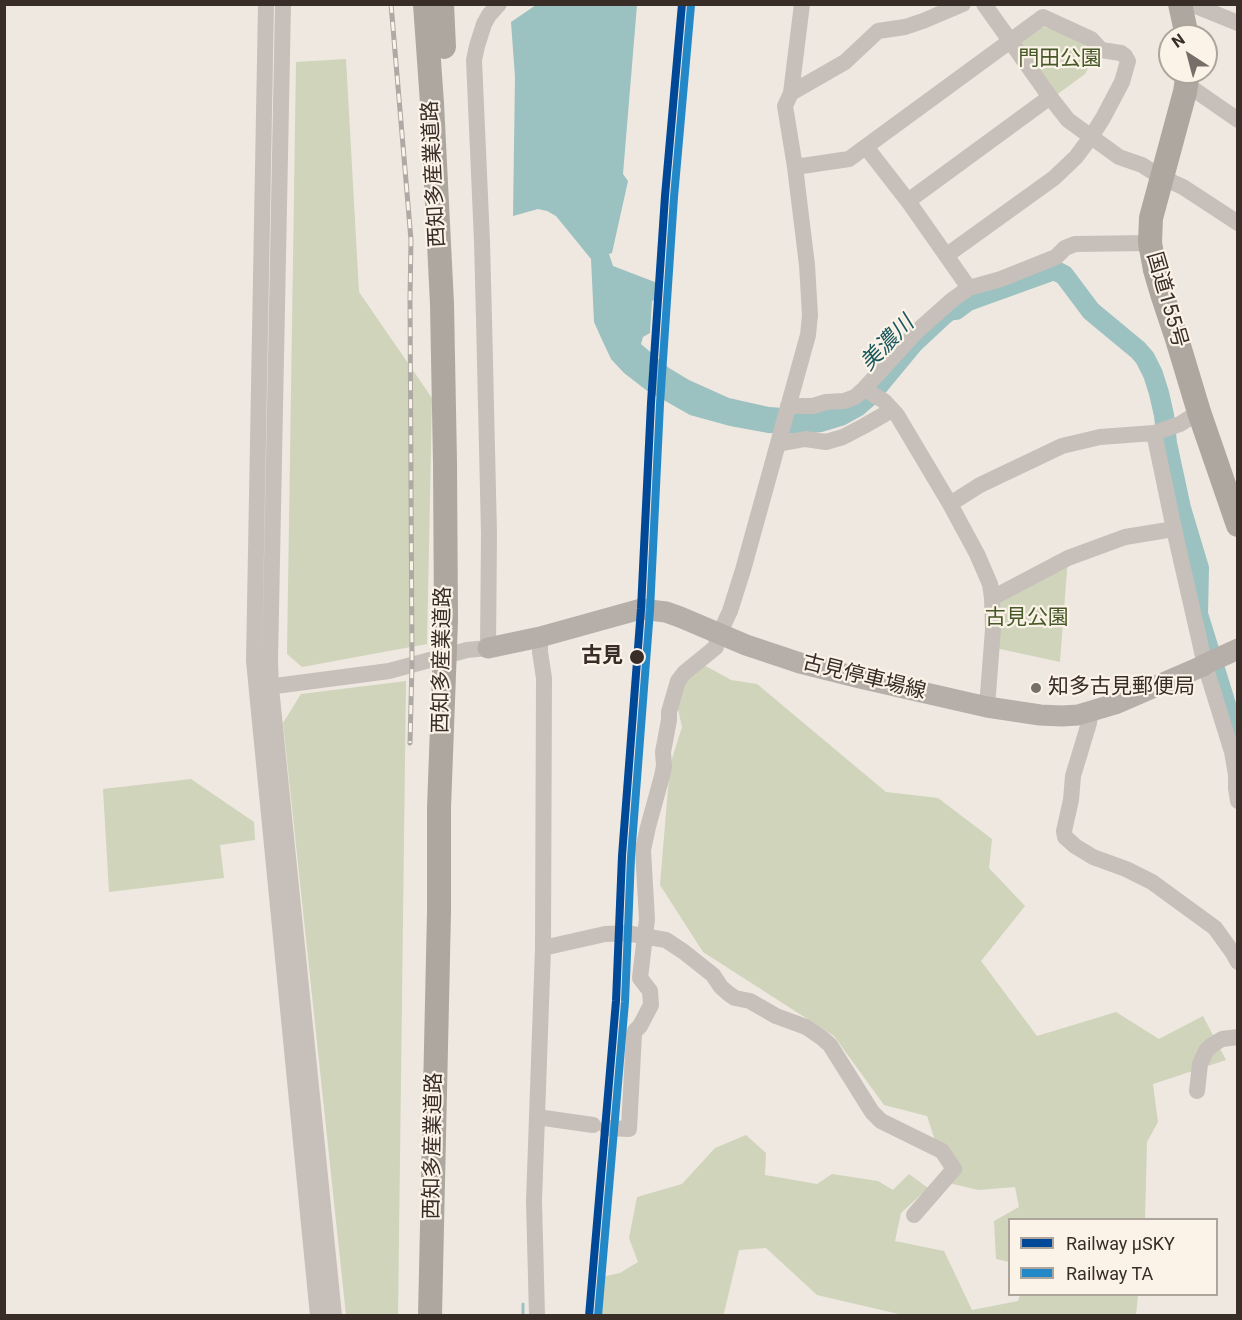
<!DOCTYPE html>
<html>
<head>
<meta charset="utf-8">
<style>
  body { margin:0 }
  #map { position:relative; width:1242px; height:1320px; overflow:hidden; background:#eee8e1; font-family:Roboto,sans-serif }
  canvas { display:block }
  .frame { position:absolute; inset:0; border:6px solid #392d28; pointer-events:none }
  .legend { position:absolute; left:1008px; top:1218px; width:210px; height:78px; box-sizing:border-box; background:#fbf3e8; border:2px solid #ada49b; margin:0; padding:8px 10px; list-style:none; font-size:18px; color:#392d28 }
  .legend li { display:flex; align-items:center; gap:12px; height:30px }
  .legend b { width:30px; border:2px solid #ada49b }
  .north { position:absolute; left:1158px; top:24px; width:60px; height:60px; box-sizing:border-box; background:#fbf3e8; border:2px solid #ada49b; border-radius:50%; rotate:324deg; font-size:16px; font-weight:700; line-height:24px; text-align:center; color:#392d28 }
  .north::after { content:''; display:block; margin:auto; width:21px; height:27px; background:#786e69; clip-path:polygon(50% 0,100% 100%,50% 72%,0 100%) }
</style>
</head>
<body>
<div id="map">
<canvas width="1242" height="1320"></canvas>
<div class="frame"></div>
<ul class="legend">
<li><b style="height:8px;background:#004898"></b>Railway μSKY</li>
<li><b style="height:8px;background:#2388c8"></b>Railway TA</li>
</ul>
<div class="north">N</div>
</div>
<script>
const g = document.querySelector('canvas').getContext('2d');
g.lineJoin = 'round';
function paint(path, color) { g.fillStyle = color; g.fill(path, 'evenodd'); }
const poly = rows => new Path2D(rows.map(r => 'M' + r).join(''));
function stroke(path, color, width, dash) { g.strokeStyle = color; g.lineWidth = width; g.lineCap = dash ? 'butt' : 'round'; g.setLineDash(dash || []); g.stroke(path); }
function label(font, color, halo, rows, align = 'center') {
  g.font = font + ' Roboto,"Noto Sans JP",sans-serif'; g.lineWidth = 4.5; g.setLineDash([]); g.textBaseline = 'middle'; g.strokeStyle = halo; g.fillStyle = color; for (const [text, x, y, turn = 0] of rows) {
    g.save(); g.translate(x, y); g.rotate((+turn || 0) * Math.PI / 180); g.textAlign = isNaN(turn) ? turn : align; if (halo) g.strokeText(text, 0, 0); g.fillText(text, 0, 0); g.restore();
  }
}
const green = poly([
  [1040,26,1059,31,1079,40,1096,54,1085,74,1055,96,1017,43],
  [346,59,359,292,432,398,427,644,302,667,287,654,296,62],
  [1068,558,1060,662,991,647,992,598],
  [702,664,731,680,757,684,886,792,938,798,992,839,989,868,1025,906,981,961,1037,1036,1116,1012,1159,1039,1203,1016,1226,1060,1153,1084,1158,1122,1147,1142,1145,1219,1010,1220,1009,1262,996,1259,994,1221,1019,1207,1015,1187,978,1190,949,1183,927,1116,884,1105,834,1036,703,952,660,885,670,765,682,727,673,687],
  [406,681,398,1315,346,1315,283,723,301,694],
  [191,779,254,822,255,840,220,845,224,878,109,892,103,789],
  [746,1135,766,1153,765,1175,817,1184,832,1174,878,1181,893,1190,909,1174,928,1188,901,1213,895,1241,944,1251,972,1310,1018,1301,1020,1295,1138,1295,1136,1315,903,1315,817,1295,766,1248,739,1250,724,1313,722,1315,599,1316,602,1277,620,1273,638,1262,629,1238,637,1197,682,1184,715,1148]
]);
const water = poly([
  [536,5,637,5,623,174,628,181,612,253,609,254,613,266,660,284,660,298,652,301,650,333,643,337,641,344,669,368,689,380,729,398,769,407,799,409,833,408,951,310,975,293,980,299,972,307,951,322,921,350,878,402,863,415,845,425,822,432,800,434,768,433,730,426,690,415,646,390,624,373,611,359,603,342,594,322,591,259,556,216,547,211,538,209,513,216,515,77,511,22]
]);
const stream = poly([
  [523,1316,523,1304]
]);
const river = poly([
  [956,310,968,301,1054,270,1064,275,1091,311,1138,350,1145,358,1153,374,1159,393,1164,415,1167,443,1181,508,1199,568,1198,614,1238,743]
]);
const minor = poly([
  [266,4,254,661,318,1316],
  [283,4,270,661,271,687,334,1316],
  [984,4,1050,97,1068,120,1119,157,1142,165,1161,177,1183,187,1238,223],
  [1191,4,1238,23],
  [1186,84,1238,120],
  [791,93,845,62,878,31,905,27,923,21,963,4],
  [866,147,908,201,969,288],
  [795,167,849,159,1043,17,1091,39,1101,50,1121,53,1125,56,1128,61,1122,82,1103,118,1091,137,1076,157,1054,178,947,255],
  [908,201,1050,97],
  [864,389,884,401,897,415,950,504,977,554,990,584,992,598,993,629,987,707],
  [788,406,813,406,826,402,844,401,855,397,864,389,915,333,952,300,969,288,1001,279,1056,257,1065,248,1075,244,1150,243],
  [1154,433,1174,529,1205,665,1232,752,1236,775,1236,788,1238,801],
  [778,444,805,439,826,442,843,437,864,426,892,410],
  [950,504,980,485,1062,446,1100,437,1154,433,1180,424,1199,412],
  [992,598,1068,558,1125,537,1174,529],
  [260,688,389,671,467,650,488,648,489,534,484,319,482,241,474,60,477,46,484,24,489,15,499,4],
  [1089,712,1090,717,1089,723,1073,776,1071,800,1064,831,1065,837,1075,846,1093,857,1126,869,1152,882,1215,928,1233,953,1238,962],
  [543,948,605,934,626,933,666,940,684,952,713,975,721,987,729,994,735,998,750,1001,776,1016,806,1027,822,1038,830,1045,872,1112,881,1121,942,1151,954,1169,914,1215],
  [1197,1091,1200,1064,1206,1051,1212,1045,1222,1039,1238,1037],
  [537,1117,593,1125],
  [607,1128,629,1129,634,1034,635,1031,640,1026,651,1005,650,991,640,978,647,919,643,850,648,827,662,776,664,766,663,752,669,720,669,712,678,681,684,673,716,647,717,639,730,611,743,570,808,335,810,315,807,265,795,167,785,106,791,93,802,4],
  [537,1316,534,1201,543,948,544,678,540,652,540,637]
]);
const major = poly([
  [488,648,540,637,641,609,666,612,680,617,746,645,800,663,860,678,987,707,1040,715,1062,716,1078,715,1115,704,1205,665,1203,665,1238,649]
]);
const highway = poly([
  [425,4,432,103,442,304,445,462,446,621,439,808,439,912,430,1316],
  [442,4,444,47],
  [1180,4,1187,36],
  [1188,72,1185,92,1151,218,1150,243,1155,270,1162,294,1177,339,1199,412,1238,525]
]);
const rail = poly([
  [391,4,411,240,410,298,412,664,410,743]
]);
const rail1 = poly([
  [589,1316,616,1001,622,856,641,609,651,403,665,196,682,4]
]);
const rail2 = poly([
  [598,1316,625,1002,631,857,650,610,660,404,674,197,691,5]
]);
const markers = [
  [637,657,8,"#392d28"],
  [1036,688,6,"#786e69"]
];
const parkNames = [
  ["門田公園",1060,60],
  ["古見公園",1027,619]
];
const streetNames = [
  ["西知多産業道路",435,174,-93],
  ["国道155号",1166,300,74],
  ["西知多産業道路",443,660,-89],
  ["古見停車場線",864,678,14],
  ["西知多産業道路",434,1146,-89]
];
const stopNames = [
  ["古見",623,657]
];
const poiNames = [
  ["知多古見郵便局",1048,688]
];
const waterNames = [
  ["美濃川",888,344,-46]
];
paint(green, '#cfd4ba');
paint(water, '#9bc1c1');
stroke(stream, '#9bc1c1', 3);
stroke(river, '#9bc1c1', 20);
stroke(minor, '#c7c0ba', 16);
stroke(major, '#b6aea9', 21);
stroke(highway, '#ada7a0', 24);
stroke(rail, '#afa9a5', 5);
stroke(rail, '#fbf3e8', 3, [9]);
stroke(rail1, '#004898', 8);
stroke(rail2, '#2388c8', 8);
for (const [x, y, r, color] of markers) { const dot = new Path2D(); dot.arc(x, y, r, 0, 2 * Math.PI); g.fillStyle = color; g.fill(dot); stroke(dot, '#fbf3e8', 2); }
label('21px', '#475929', '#fbf3e8', parkNames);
label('21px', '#392d28', '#fbf3e8', streetNames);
label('bold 21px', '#392d28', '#fbf3e8', stopNames, 'right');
label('21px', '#392d28', '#fbf3e8', poiNames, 'left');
label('italic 22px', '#1a585d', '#fbf3e8', waterNames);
</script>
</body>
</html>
